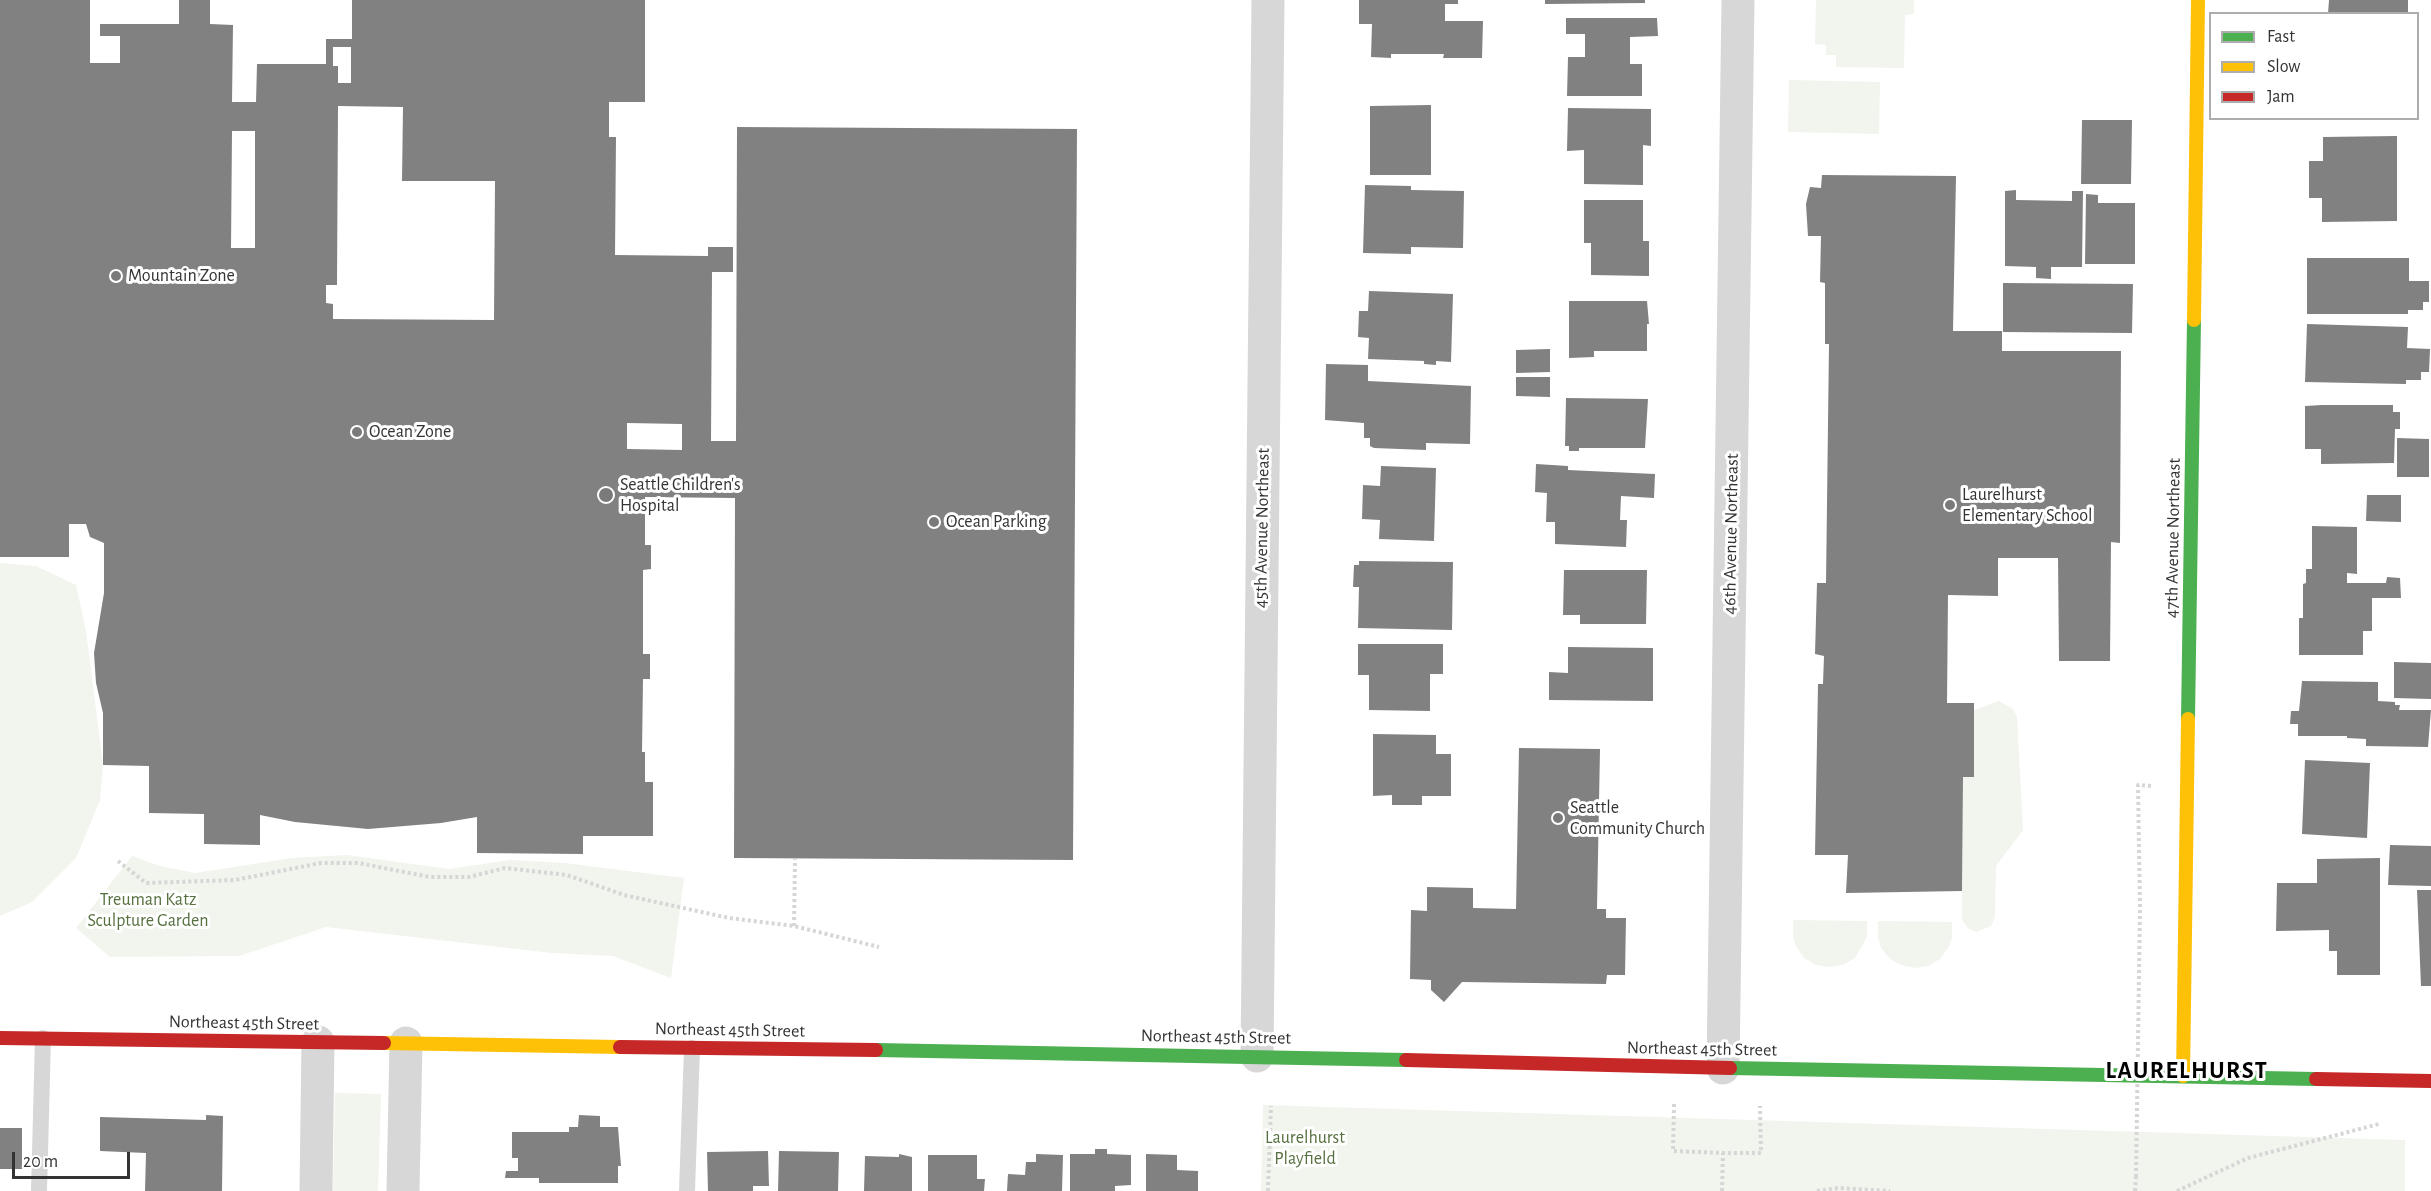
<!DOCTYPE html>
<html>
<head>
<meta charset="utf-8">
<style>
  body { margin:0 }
  #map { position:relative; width:2431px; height:1191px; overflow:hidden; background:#fff; font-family:"Alegreya Sans",sans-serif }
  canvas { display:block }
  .legend { position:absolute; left:2209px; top:12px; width:210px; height:108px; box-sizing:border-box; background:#fff; border:2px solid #adadad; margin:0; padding:8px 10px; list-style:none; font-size:18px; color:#333 }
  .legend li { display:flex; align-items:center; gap:12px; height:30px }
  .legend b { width:30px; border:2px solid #adadad }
  .scale { position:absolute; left:12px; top:1152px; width:118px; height:27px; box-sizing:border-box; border:3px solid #333; border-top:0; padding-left:8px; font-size:18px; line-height:21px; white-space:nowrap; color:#333; -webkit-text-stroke:4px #fff; paint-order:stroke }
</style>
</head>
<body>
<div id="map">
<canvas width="2431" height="1191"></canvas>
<ul class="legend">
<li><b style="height:8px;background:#4caf50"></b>Fast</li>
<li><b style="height:8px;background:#ffc107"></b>Slow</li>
<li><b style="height:8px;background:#c62828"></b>Jam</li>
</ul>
<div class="scale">20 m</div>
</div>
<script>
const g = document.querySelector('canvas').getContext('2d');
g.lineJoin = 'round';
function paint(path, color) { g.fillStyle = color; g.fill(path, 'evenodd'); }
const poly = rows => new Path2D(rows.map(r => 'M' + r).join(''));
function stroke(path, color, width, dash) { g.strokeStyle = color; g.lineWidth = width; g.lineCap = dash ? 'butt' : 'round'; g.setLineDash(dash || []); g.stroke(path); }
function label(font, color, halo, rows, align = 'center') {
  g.font = font + ' "Alegreya Sans",sans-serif'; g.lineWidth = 6; g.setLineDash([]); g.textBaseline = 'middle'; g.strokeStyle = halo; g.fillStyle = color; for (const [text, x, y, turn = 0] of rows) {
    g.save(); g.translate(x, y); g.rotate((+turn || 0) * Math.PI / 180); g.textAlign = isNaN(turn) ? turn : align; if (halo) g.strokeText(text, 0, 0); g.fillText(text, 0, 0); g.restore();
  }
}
const green = poly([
  [1816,0,1914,0,1914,14,1905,15,1904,68,1836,67,1836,55,1826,55,1826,45,1815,44],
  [1789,80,1880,82,1879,134,1788,132],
  [0,563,36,566,76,585,86,631,103,765,100,800,76,858,32,902,0,916],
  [1999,701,2013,709,2017,717,2023,830,1996,866,1995,917,1991,926,1976,932,1968,928,1962,920,1963,777,1974,777,1974,710],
  [347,855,449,869,510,860,565,863,684,878,671,978,613,956,552,953,326,927,239,956,110,957,76,928,132,856,160,866,195,873,292,858],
  [1793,920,1867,921,1867,937,1855,958,1843,965,1829,967,1816,965,1804,958,1796,946,1793,936],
  [1878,921,1952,922,1952,938,1948,948,1940,959,1928,966,1915,968,1901,965,1890,959,1881,948,1878,937],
  [335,1093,381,1094,378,1191,333,1191],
  [1263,1105,2405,1140,2405,1191,1261,1191]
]);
const building = poly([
  [0,0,90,0,90,63,120,63,120,36,100,36,100,24,179,24,179,0,210,0,210,24,233,25,232,102,256,102,257,64,326,64,326,39,352,39,352,0,645,0,645,102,609,102,609,137,616,137,615,255,708,256,708,247,733,247,733,272,712,272,711,441,736,441,737,127,1077,129,1073,860,734,858,735,498,645,497,645,545,651,545,651,569,643,570,643,654,650,654,650,679,643,679,642,752,645,752,645,782,653,782,653,836,583,836,583,854,477,853,477,817,441,823,368,829,295,822,260,815,260,845,204,844,204,814,149,813,149,766,103,765,103,713,96,683,94,653,104,593,104,543,90,537,86,524,69,524,69,557,0,557],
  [333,47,351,47,351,83,338,83,338,66,333,66],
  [338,106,403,107,402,181,495,181,494,320,333,319,333,304,326,303,326,285,337,285],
  [232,131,255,131,255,248,231,248],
  [627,423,682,424,682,450,627,449],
  [1359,0,1458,0,1458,4,1445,4,1445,21,1483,21,1482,58,1443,58,1444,54,1391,54,1391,58,1371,57,1372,24,1359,24],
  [1545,0,1645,0,1645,3,1545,4],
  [2329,0,2408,0,2408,14,2328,14],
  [1566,18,1657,18,1658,36,1630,37,1630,64,1642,64,1642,96,1567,96,1568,57,1585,57,1585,34,1566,34],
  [1431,105,1431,175,1370,175,1370,106],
  [1568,108,1651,109,1651,146,1643,145,1643,185,1584,184,1584,150,1567,151],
  [2082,120,2132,120,2131,184,2081,184],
  [2397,136,2397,221,2322,222,2322,198,2309,198,2309,161,2323,161,2323,137],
  [1822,175,1956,176,1953,331,2002,331,2002,351,2121,351,2120,543,2111,542,2110,661,2059,661,2058,558,1998,558,1998,596,1948,595,1947,703,1974,703,1974,777,1963,777,1962,891,1846,893,1848,855,1815,855,1818,684,1823,684,1824,656,1815,654,1817,583,1826,583,1829,344,1825,344,1825,283,1820,282,1821,236,1808,236,1806,204,1810,187,1821,188],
  [1365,185,1411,186,1411,190,1464,191,1463,248,1411,247,1411,254,1363,253],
  [2016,190,2016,200,2072,201,2072,191,2083,191,2082,267,2051,267,2051,279,2036,278,2036,267,2005,266,2005,191],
  [2086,194,2098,195,2098,203,2135,203,2135,264,2085,264],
  [1584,200,1643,200,1643,241,1649,241,1649,276,1591,275,1591,243,1584,243],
  [2307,258,2409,258,2409,281,2429,281,2429,302,2423,302,2423,310,2408,310,2408,314,2307,314],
  [2003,283,2133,284,2132,333,2003,332],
  [1369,291,1453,294,1451,362,1436,361,1436,365,1424,364,1424,361,1368,359,1369,338,1358,337,1359,311,1368,311],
  [1569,301,1647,301,1649,324,1647,324,1647,351,1594,351,1594,357,1569,358],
  [2307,324,2408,327,2407,348,2430,349,2429,372,2421,372,2421,380,2406,380,2406,384,2305,382],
  [1550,349,1550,372,1516,373,1516,350],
  [1326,364,1368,365,1368,381,1471,386,1470,444,1426,443,1426,450,1374,448,1370,446,1370,438,1364,438,1364,423,1325,420],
  [1516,377,1550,377,1550,397,1516,396],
  [1566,398,1648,399,1645,448,1579,448,1579,451,1569,451,1569,446,1565,446],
  [2322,405,2393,405,2393,412,2400,412,2400,429,2395,429,2394,463,2321,464,2321,449,2305,449,2305,406],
  [2397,438,2429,439,2429,477,2397,477],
  [1536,464,1568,466,1568,470,1655,474,1654,498,1621,496,1620,520,1627,520,1626,547,1555,544,1555,522,1546,522,1547,493,1535,492],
  [1381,466,1436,468,1434,541,1379,539,1380,520,1362,519,1363,485,1380,486],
  [2367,495,2401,495,2401,522,2366,521],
  [2312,526,2357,527,2357,574,2347,573,2347,583,2386,583,2387,577,2400,578,2401,598,2372,598,2372,631,2363,631,2363,655,2299,655,2299,618,2303,618,2303,584,2306,583,2306,569,2312,569],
  [1359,561,1453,562,1452,630,1358,628,1359,587,1353,587,1354,565,1359,565],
  [1564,570,1647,570,1646,624,1580,624,1580,615,1563,615],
  [1358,644,1443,644,1443,674,1430,674,1430,711,1369,710,1369,675,1358,675],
  [1568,647,1653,648,1653,701,1549,700,1549,672,1568,673],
  [2394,662,2431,663,2431,699,2394,698],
  [2302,681,2378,682,2378,701,2395,702,2395,705,2400,705,2399,710,2431,710,2428,747,2366,746,2366,739,2347,738,2347,736,2298,736,2298,724,2290,724,2291,711,2299,711],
  [1373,734,1436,735,1436,754,1451,754,1451,796,1422,796,1422,805,1392,805,1392,795,1373,796],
  [1519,748,1600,749,1597,909,1606,909,1606,918,1626,918,1625,975,1607,975,1606,984,1462,982,1444,1002,1431,990,1431,980,1410,979,1411,910,1427,911,1427,887,1473,888,1473,908,1516,909],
  [2305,760,2370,763,2367,838,2302,834],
  [2390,845,2431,846,2431,886,2388,885],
  [2380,858,2380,975,2337,975,2337,951,2329,951,2329,930,2276,931,2277,883,2317,883,2317,859],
  [2417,890,2431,890,2431,986,2421,986],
  [206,1115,223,1116,222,1191,145,1191,146,1153,100,1151,100,1117,206,1120],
  [579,1115,600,1116,600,1127,618,1127,621,1166,618,1166,618,1183,539,1183,539,1178,505,1178,506,1171,518,1171,518,1158,512,1158,512,1132,569,1132,569,1127,578,1127],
  [0,1128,22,1128,22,1169,0,1169],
  [1095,1149,1107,1149,1107,1154,1131,1155,1131,1185,1115,1186,1115,1191,1070,1191,1070,1154,1095,1154],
  [768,1151,769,1186,753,1186,753,1191,708,1191,707,1152],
  [779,1151,839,1152,838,1191,778,1191],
  [899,1154,912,1157,912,1191,864,1191,865,1156,899,1157],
  [1036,1154,1063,1155,1062,1191,1007,1191,1008,1174,1025,1175,1026,1162,1036,1162],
  [1146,1154,1177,1155,1177,1170,1198,1171,1198,1191,1146,1191],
  [928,1155,977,1155,977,1179,985,1179,984,1191,928,1191]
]);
const path = poly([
  [118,861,146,883,235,880,321,863,358,863,430,877,469,877,505,868,567,875,624,895,729,918,794,926,879,947],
  [2140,907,2138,785,2151,786],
  [794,926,795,859],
  [1674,1104,1673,1151,1723,1153,1761,1153,1760,1106],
  [1268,1191,1271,1106],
  [1722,1191,1723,1153],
  [1817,1191,1838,1188,1890,1191],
  [2135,1191,2136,1177],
  [2177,1191,2248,1158,2379,1124]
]);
const lane = poly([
  [39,1191,43,1038],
  [687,1191,692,1048]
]);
const street = poly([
  [1257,1056,1268,0],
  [1723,1068,1738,0],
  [316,1191,318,1042],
  [403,1191,406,1043]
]);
const fast = poly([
  [2188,719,2194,320],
  [876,1050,1406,1060],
  [1730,1068,2316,1079]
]);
const slow = poly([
  [2194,320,2198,0],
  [384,1043,620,1047],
  [2183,1076,2188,719]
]);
const jam = poly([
  [0,1038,384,1043],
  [620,1047,876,1050],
  [1406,1060,1730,1068],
  [2316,1079,2431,1081]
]);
const pathBridge = poly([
  [2136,1177,2140,907]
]);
const markers = [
  [116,276,6,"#7a7a7a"],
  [357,432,6,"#7a7a7a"],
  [606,495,8,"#7a7a7a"],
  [1950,505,6,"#7a7a7a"],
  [934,522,6,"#7a7a7a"],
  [1558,818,6,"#7a7a7a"]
];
const poiNames = [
  ["Mountain Zone",128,276],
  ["Ocean Zone",369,432],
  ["Seattle Children's",620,485],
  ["Hospital",620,506],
  ["Laurelhurst",1962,495],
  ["Elementary School",1962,516],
  ["Ocean Parking",946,522],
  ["Seattle",1570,808],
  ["Community Church",1570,829]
];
const streetNames = [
  ["45th Avenue Northeast",1262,528,-89],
  ["46th Avenue Northeast",1731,534,-89],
  ["47th Avenue Northeast",2173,538,-89],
  ["Northeast 45th Street",244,1023,1],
  ["Northeast 45th Street",730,1030,1],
  ["Northeast 45th Street",1216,1037,1],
  ["Northeast 45th Street",1702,1049,1]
];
const parkNames = [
  ["Treuman Katz",148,900],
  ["Sculpture Garden",148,921],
  ["Laurelhurst",1305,1138],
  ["Playfield",1305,1159]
];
const districtNames = [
  ["LAURELHURST",2187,1071]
];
paint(green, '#f1f5ed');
paint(building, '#818181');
stroke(path, '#d6d6d6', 4, [3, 3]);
stroke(lane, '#d7d7d7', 16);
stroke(street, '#d7d7d7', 33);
stroke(fast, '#4caf50', 14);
stroke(slow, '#ffc107', 14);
stroke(jam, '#c62828', 14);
stroke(pathBridge, '#d6d6d6', 4, [3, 3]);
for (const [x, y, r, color] of markers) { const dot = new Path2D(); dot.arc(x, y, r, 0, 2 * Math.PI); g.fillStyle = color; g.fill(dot); stroke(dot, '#fff', 2); }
label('18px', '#333', '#fff', poiNames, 'left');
label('18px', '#333', '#fff', streetNames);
label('18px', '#56703f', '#fff', parkNames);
g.letterSpacing = '1.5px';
label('bold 24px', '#000', '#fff', districtNames);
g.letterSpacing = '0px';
</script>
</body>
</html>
